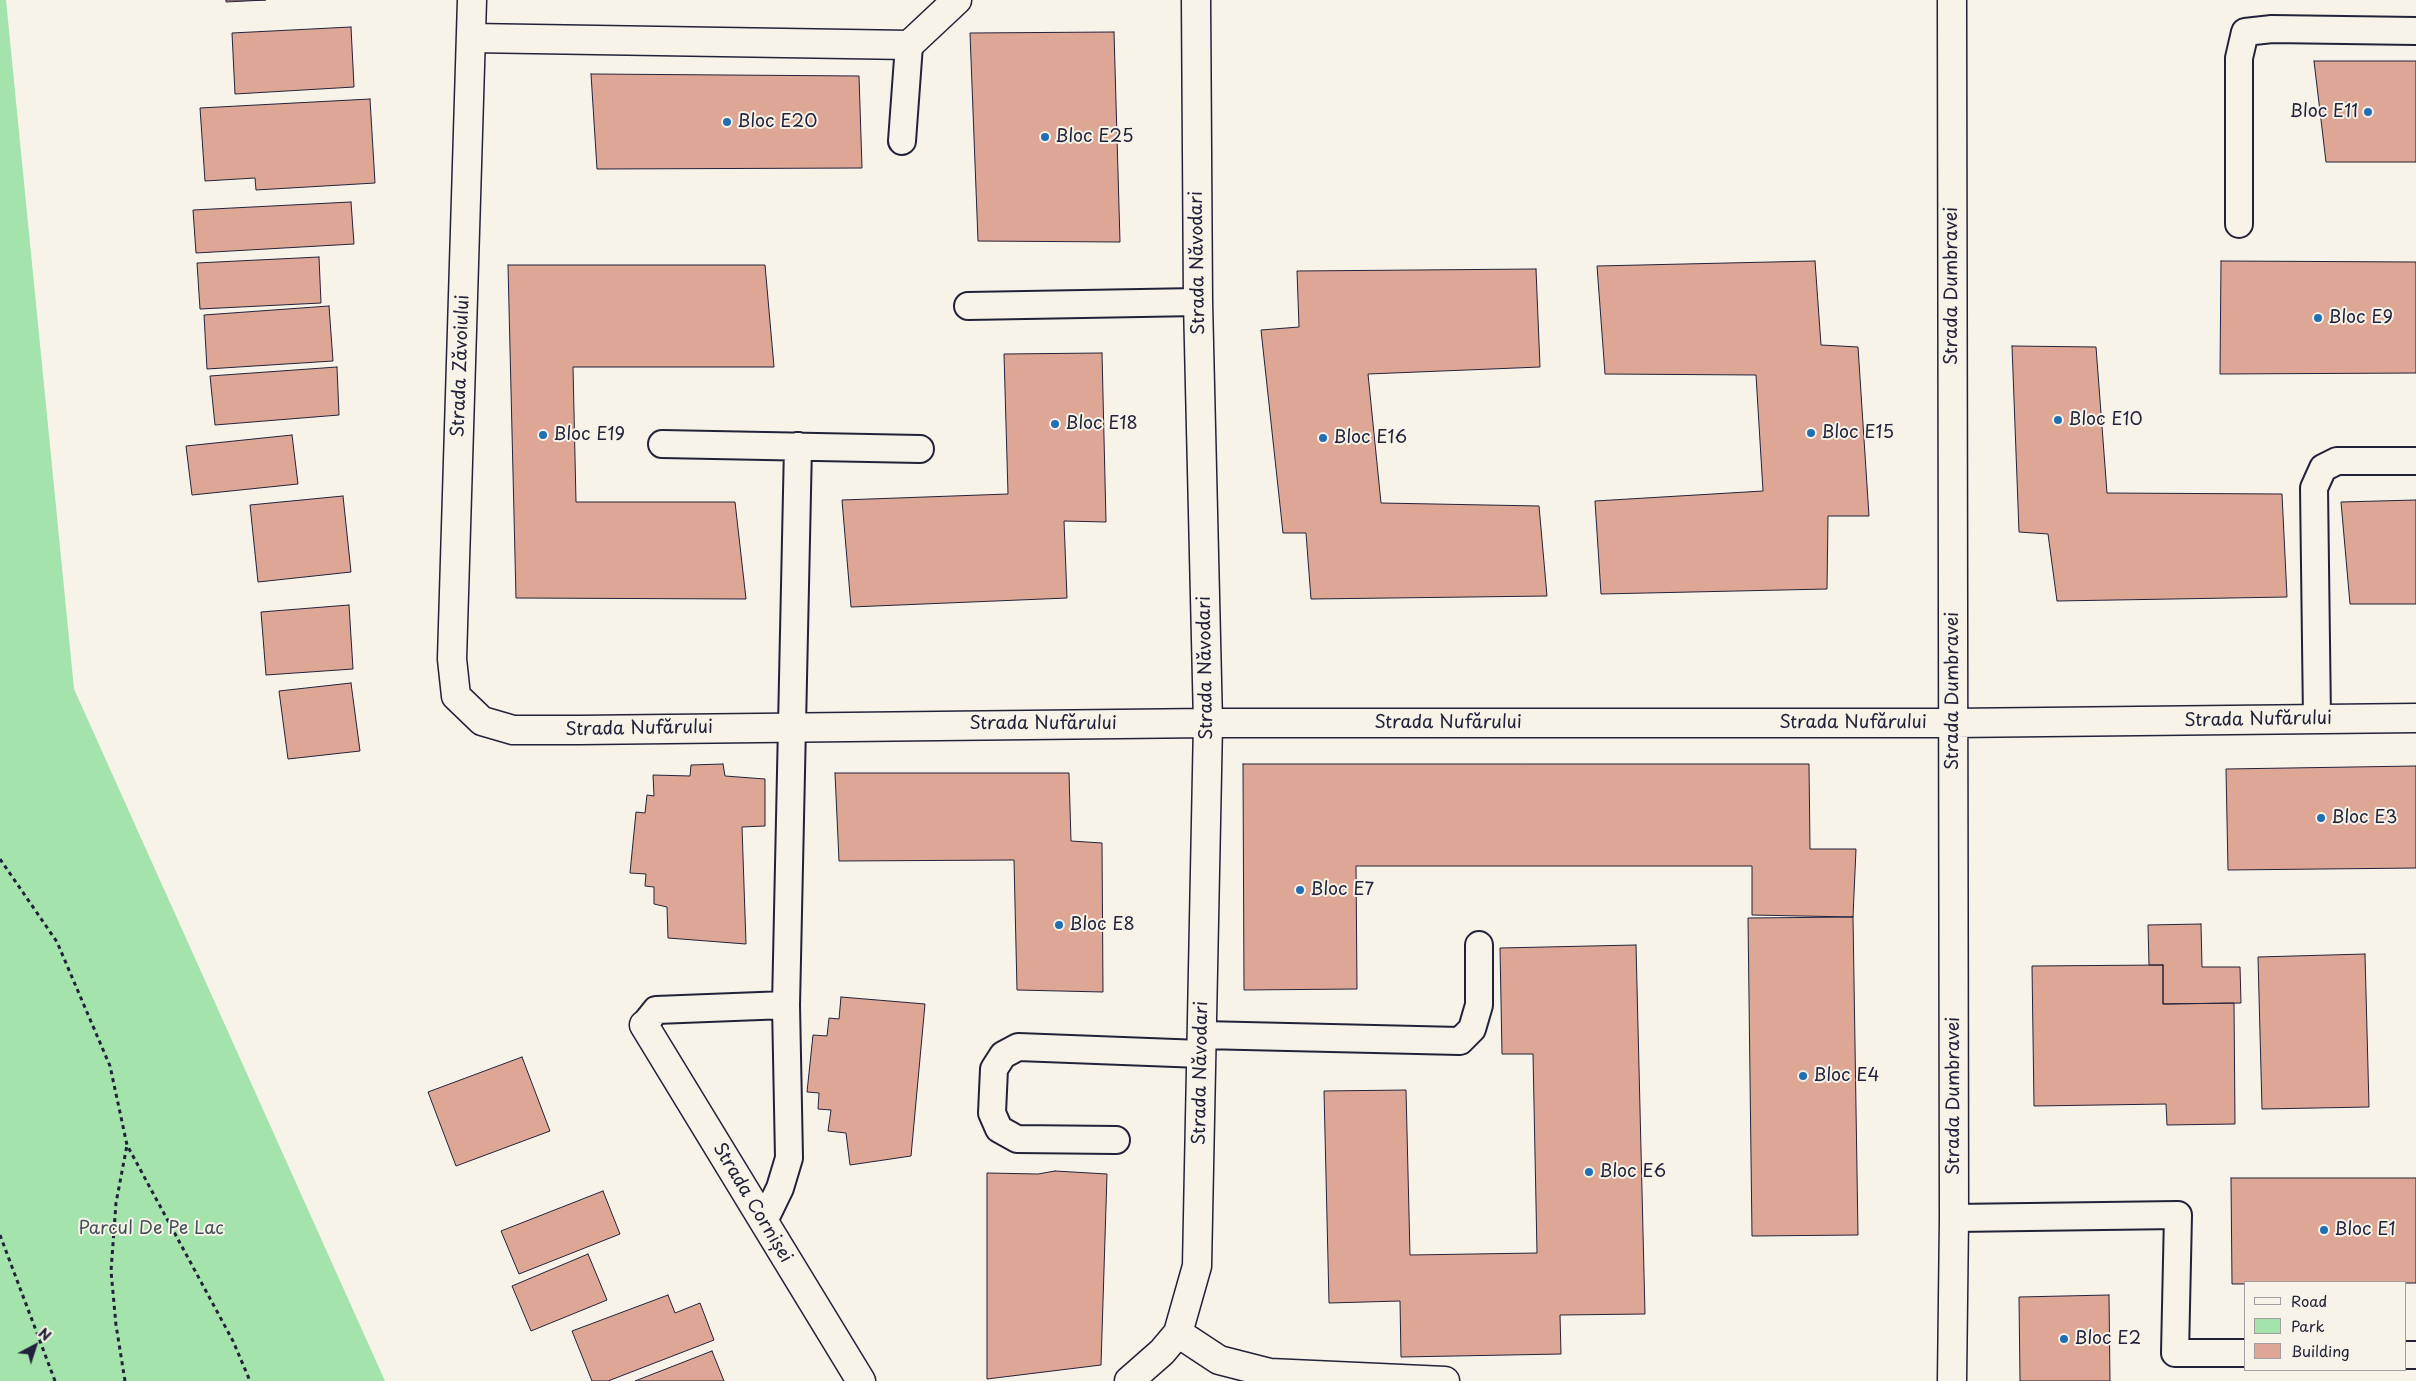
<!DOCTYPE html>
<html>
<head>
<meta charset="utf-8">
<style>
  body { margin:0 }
  #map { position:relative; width:2416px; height:1381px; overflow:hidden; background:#f7f3e8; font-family:"Playpen Sans",sans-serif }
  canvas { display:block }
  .legend { position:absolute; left:2244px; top:1281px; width:162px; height:90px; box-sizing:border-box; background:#f7f3e8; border:1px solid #a29fa3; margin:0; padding:6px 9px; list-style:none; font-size:15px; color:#22223b }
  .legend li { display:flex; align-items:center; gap:10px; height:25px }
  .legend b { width:25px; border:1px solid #a29fa3 }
  .north { position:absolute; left:10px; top:1321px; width:50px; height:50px; -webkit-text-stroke:4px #f7f3e8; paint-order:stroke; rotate:40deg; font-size:14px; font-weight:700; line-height:20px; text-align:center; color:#22223b }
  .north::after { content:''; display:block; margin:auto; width:18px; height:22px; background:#22223b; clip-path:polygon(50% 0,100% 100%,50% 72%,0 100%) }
</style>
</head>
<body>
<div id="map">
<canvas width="2416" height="1381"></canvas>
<ul class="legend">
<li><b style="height:6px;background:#f7f3e8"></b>Road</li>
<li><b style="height:14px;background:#a4e3ab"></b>Park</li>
<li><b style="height:14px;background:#dea795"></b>Building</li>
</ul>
<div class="north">N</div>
</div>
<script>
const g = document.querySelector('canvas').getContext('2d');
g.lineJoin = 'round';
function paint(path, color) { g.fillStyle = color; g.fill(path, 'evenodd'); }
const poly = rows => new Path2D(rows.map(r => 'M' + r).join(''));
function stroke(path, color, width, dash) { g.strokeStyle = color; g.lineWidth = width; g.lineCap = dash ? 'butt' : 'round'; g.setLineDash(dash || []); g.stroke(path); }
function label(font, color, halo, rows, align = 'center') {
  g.font = font + ' "Playpen Sans",sans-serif'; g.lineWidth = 4; g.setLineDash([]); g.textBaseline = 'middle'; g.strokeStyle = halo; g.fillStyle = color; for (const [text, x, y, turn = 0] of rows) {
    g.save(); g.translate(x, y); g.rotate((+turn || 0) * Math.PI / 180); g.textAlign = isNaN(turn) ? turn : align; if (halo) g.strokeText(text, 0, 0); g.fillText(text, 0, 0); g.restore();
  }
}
const green = poly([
  [0,0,6,0,74,689,385,1381,0,1381]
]);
const building = poly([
  [226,0,266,0,226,2,226,0],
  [351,27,354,87,235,94,232,33,351,27],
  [1114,32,1120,242,978,241,970,33,1114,32],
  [2314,61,2416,61,2416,162,2326,162,2314,61],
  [591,74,859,76,862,168,597,169,591,74],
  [370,99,375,183,256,190,255,178,205,181,200,108,370,99],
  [351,202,354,244,196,253,193,210,351,202],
  [319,257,321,303,200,309,197,263,319,257],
  [1815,261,1821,345,1858,347,1869,516,1828,516,1827,589,1601,594,1595,501,1763,491,1756,375,1605,374,1597,266,1815,261],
  [2221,261,2416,262,2416,373,2220,374,2221,261],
  [508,265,765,265,774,367,573,367,576,502,735,502,746,599,516,598,508,265],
  [1536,269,1540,367,1368,374,1381,503,1539,506,1547,596,1311,599,1306,533,1283,533,1261,330,1299,327,1297,271,1536,269],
  [329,306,333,361,207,369,204,315,329,306],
  [2012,346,2096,347,2107,493,2282,494,2287,597,2057,601,2048,534,2019,532,2012,346],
  [1102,353,1106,522,1064,521,1067,598,851,607,842,500,1008,494,1004,354,1102,353],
  [337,367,339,415,215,425,210,376,337,367],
  [292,435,298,484,192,495,186,446,292,435],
  [343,496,351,572,258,582,250,505,343,496],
  [2416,500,2416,604,2350,604,2341,502,2416,500],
  [349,605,353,669,266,675,261,612,349,605],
  [351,683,360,751,288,759,279,691,351,683],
  [723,764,725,776,765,779,765,826,742,827,746,944,668,938,667,907,654,904,654,887,645,886,646,874,630,873,636,812,645,813,647,795,654,796,653,775,690,776,691,765,723,764],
  [1243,764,1809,764,1810,849,1856,849,1853,917,1752,915,1752,866,1356,866,1357,989,1244,990,1243,764],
  [2416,766,2416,868,2228,870,2226,769,2416,766],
  [835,773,1069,773,1071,841,1102,843,1103,992,1017,990,1014,860,839,861,835,773],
  [1853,917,1858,1235,1752,1236,1748,918,1853,917],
  [2201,924,2202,967,2240,967,2241,1003,2163,1004,2163,965,2149,965,2148,925,2201,924],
  [1636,945,1645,1314,1560,1315,1561,1354,1401,1357,1400,1301,1329,1303,1324,1091,1406,1090,1410,1255,1537,1253,1533,1054,1502,1054,1500,948,1636,945],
  [2365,954,2369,1107,2262,1109,2258,957,2365,954],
  [2163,965,2163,1004,2234,1003,2235,1124,2167,1125,2166,1104,2034,1106,2032,966,2163,965],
  [841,997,925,1004,911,1156,850,1165,846,1133,828,1131,831,1110,818,1109,819,1093,807,1092,813,1035,827,1036,829,1018,839,1019,841,997],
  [522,1057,550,1131,456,1166,428,1092,522,1057],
  [1055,1171,1107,1174,1101,1365,987,1379,987,1173,1038,1174,1055,1171],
  [2231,1178,2416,1178,2416,1283,2232,1284,2231,1178],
  [603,1191,620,1234,519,1274,501,1231,603,1191],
  [588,1254,607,1300,531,1331,512,1286,588,1254],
  [668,1295,675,1313,700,1303,714,1340,608,1381,592,1381,572,1331,668,1295],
  [2109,1295,2110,1381,2020,1381,2019,1297,2109,1295],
  [712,1351,724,1381,635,1381,712,1351]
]);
const path = poly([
  [0,859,57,942,110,1066,127,1145,233,1341,250,1381],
  [0,1235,55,1381],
  [125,1381,116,1325,111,1271,116,1203,127,1145]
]);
const service = poly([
  [902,141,909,45],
  [2239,224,2239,58,2245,32,2272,29,2416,31],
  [968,306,1198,302],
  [662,444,920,449],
  [2317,719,2314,488,2323,468,2337,461,2416,461],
  [786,1005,798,446],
  [644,1025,656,1010,786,1005,789,1158,780,1188,764,1221],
  [1202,1035,1460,1041,1472,1029,1479,1005,1479,945],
  [1116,1140,1017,1139,999,1129,992,1113,994,1069,1003,1055,1018,1047,1201,1054],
  [1954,1218,2178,1215,2175,1353,2245,1353],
  [2405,1355,2416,1355]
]);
const minor = poly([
  [472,0,452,659,456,696,482,721,513,730,579,730,1208,723,1953,723,2416,718],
  [1952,0,1954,1218,1952,1381],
  [471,38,909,45,957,0],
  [644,1025,861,1381],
  [1178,1333,1219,1360,1270,1373,1445,1381],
  [1129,1381,1162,1352,1178,1333,1197,1266,1208,723,1198,302,1196,0]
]);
const markers = [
  [2368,112,5,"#1f6fb2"],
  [727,122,5,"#1f6fb2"],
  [1045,137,5,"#1f6fb2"],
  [2318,318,5,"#1f6fb2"],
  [2058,420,5,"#1f6fb2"],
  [1055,424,5,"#1f6fb2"],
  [1811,433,5,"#1f6fb2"],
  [543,435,5,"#1f6fb2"],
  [1323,438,5,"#1f6fb2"],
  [2321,818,5,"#1f6fb2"],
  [1300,890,5,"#1f6fb2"],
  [1059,925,5,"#1f6fb2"],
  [1803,1076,5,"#1f6fb2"],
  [1589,1172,5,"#1f6fb2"],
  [2324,1230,5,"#1f6fb2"],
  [2064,1339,5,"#1f6fb2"]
];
const poiNames = [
  ["Bloc E11",2358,112,"right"],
  ["Bloc E20",737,122],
  ["Bloc E25",1055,137],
  ["Bloc E9",2328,318],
  ["Bloc E10",2068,420],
  ["Bloc E18",1065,424],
  ["Bloc E15",1821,433],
  ["Bloc E19",553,435],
  ["Bloc E16",1333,438],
  ["Bloc E3",2331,818],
  ["Bloc E7",1310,890],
  ["Bloc E8",1069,925],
  ["Bloc E4",1813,1076],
  ["Bloc E6",1599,1172],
  ["Bloc E1",2334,1230],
  ["Bloc E2",2074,1339]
];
const streetNames = [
  ["Strada Năvodari",1198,263,-91],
  ["Strada Dumbravei",1952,286,-90],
  ["Strada Zăvoiului",461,366,-88],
  ["Strada Năvodari",1206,668,-91],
  ["Strada Dumbravei",1953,691,-90],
  ["Strada Nufărului",2258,720,-1],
  ["Strada Nufărului",1448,723],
  ["Strada Nufărului",1853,723],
  ["Strada Nufărului",1043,724],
  ["Strada Nufărului",639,729,-1],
  ["Strada Năvodari",1201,1073,-89],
  ["Strada Dumbravei",1954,1096,-90],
  ["Strada Cornișei",752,1203,59]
];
const parkNames = [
  ["Parcul De Pe Lac",151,1229]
];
paint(green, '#a4e3ab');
paint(building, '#dea795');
stroke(building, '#22223b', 1);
stroke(service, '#22223b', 30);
stroke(minor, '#22223b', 31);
stroke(path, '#22223b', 3, [4, 4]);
stroke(service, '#f7f3e8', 26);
stroke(minor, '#f7f3e8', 28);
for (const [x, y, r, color] of markers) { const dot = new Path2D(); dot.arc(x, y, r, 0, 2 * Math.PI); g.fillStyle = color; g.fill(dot); stroke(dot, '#f7f3e8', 2); }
label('18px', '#22223b', '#f7f3e8', poiNames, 'left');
label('18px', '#22223b', '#f7f3e8', streetNames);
label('18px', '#425257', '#f7f3e8', parkNames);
</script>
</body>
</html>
